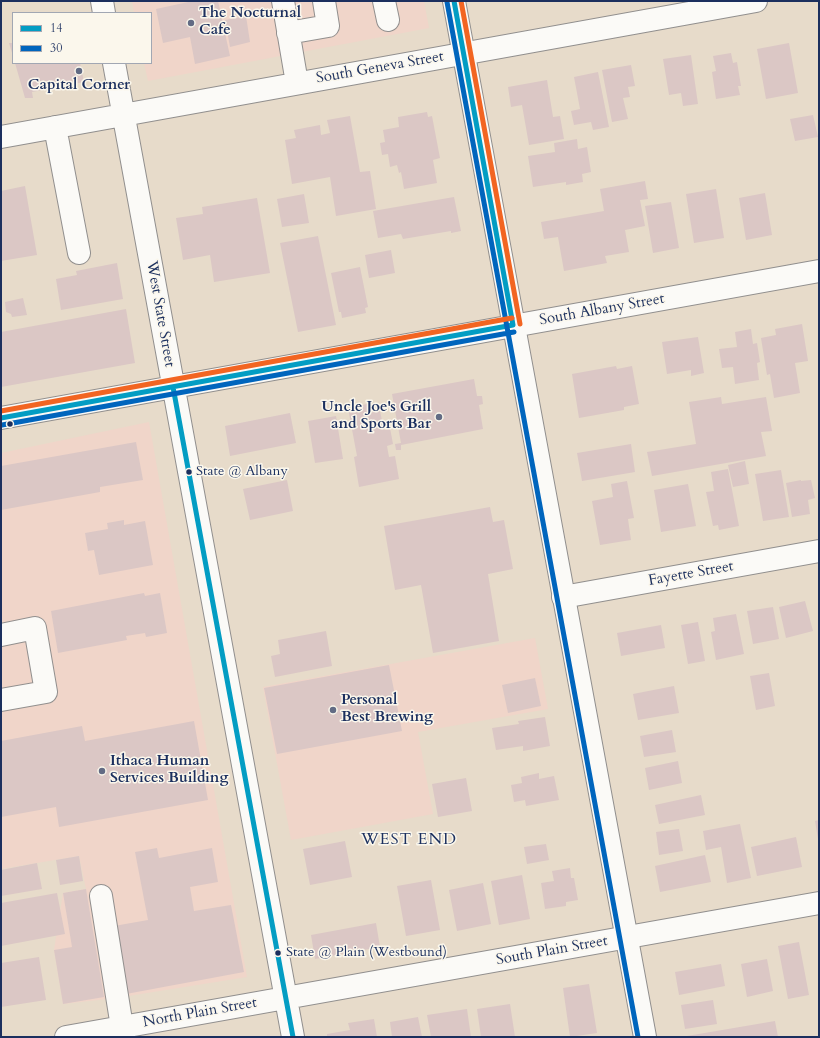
<!DOCTYPE html>
<html>
<head>
<meta charset="utf-8">
<style>
  body { margin:0 }
  #map { position:relative; width:820px; height:1038px; overflow:hidden; background:#e7dbca; font-family:Cardo,serif }
  canvas { display:block }
  .frame { position:absolute; inset:0; border:2px solid #1b2f5e; pointer-events:none }
  .legend { position:absolute; left:12px; top:12px; width:140px; height:52px; box-sizing:border-box; background:#fbf7ec; border:1px solid #a1a7b3; margin:0; padding:5px 7px; list-style:none; font-size:12px; color:#1b2f5e }
  .legend li { display:flex; align-items:center; gap:8px; height:20px }
  .legend b { width:20px; border:1px solid #a1a7b3 }
</style>
</head>
<body>
<div id="map">
<canvas width="820" height="1038"></canvas>
<div class="frame"></div>
<ul class="legend">
<li><b style="height:5px;background:#039dc3"></b>14</li>
<li><b style="height:5px;background:#0065bd"></b>30</li>
</ul>
</div>
<script>
const g = document.querySelector('canvas').getContext('2d');
g.lineJoin = 'round';
function paint(path, color) { g.fillStyle = color; g.fill(path, 'evenodd'); }
const poly = rows => new Path2D(rows.map(r => 'M' + r).join(''));
function stroke(path, color, width, dash) { g.strokeStyle = color; g.lineWidth = width; g.lineCap = dash ? 'butt' : 'round'; g.setLineDash(dash || []); g.stroke(path); }
function label(font, color, halo, rows, align = 'center') {
  g.font = font + ' Cardo,serif'; g.lineWidth = 3; g.setLineDash([]); g.textBaseline = 'middle'; g.strokeStyle = halo; g.fillStyle = color; for (const [text, x, y, turn = 0] of rows) {
    g.save(); g.translate(x, y); g.rotate((+turn || 0) * Math.PI / 180); g.textAlign = isNaN(turn) ? turn : align; if (halo) g.strokeText(text, 0, 0); g.fillText(text, 0, 0); g.restore();
  }
}
const built = poly([
  [132,1,424,1,429,28,148,81,144,63,151,63,151,13,134,13],
  [149,422,247,977,116,998,63,1004,54,950,63,893,86,889,79,856,1,869,1,453],
  [535,638,548,709,418,732,433,814,291,840,263,687]
]);
const building = poly([
  [193,1,218,1,230,56,195,64,190,37,163,43,156,9],
  [246,16,250,42,230,47,225,20],
  [9,43,13,43,13,56],
  [789,43,798,93,766,99,757,49],
  [731,53,733,63,737,62,741,86,738,86,740,95,716,99,712,72,716,71,713,56],
  [691,55,698,104,683,106,681,93,669,95,663,59],
  [15,63,80,63,84,82,32,92,33,98,25,98],
  [631,65,635,86,628,87,630,97,623,98,628,119,612,122,602,70],
  [598,72,609,127,593,130,591,122,574,125,571,111,580,109,574,77],
  [547,80,553,117,560,116,564,139,529,145,522,105,511,107,508,87],
  [427,112,428,117,432,116,440,158,433,160,437,183,404,189,401,172,399,173,397,165,390,167,388,154,382,155,380,143,385,142,383,130,399,127,398,117],
  [813,115,818,137,795,141,790,119],
  [350,116,360,172,370,171,376,209,336,216,330,177,292,184,285,140,296,138,294,130,320,125,321,135,330,133,327,120],
  [577,139,578,149,587,147,591,172,582,174,583,182,566,185,566,182,533,187,528,156,555,152,554,143],
  [645,181,648,199,640,200,645,226,625,230,629,252,605,256,607,263,564,271,558,237,544,239,541,222,604,211,600,189],
  [25,186,37,255,1,261,1,191],
  [716,189,724,238,694,243,686,194],
  [765,193,772,235,746,240,739,198],
  [304,194,309,223,282,227,277,199],
  [454,197,461,231,451,233,451,231,403,239,401,234,378,238,373,211],
  [257,198,270,273,214,282,210,255,183,260,176,218,203,214,202,207],
  [671,202,679,248,653,253,645,206],
  [318,236,336,325,298,332,280,243],
  [391,250,395,273,369,278,365,255],
  [117,263,123,299,61,310,56,279,77,275,76,271],
  [360,267,368,307,365,308,366,313,342,318,341,312,339,312,331,273],
  [23,298,27,315,12,317,11,314,6,312,5,302],
  [126,309,135,363,1,387,1,332],
  [802,324,808,361,795,363,800,393,774,398,770,374,767,375,761,338,776,335,775,329],
  [751,329,753,344,757,343,760,362,757,363,759,380,735,384,733,367,722,368,719,349,737,347,735,332],
  [698,337,704,373,691,376,691,370,667,374,662,342],
  [616,366,617,369,632,366,639,404,624,407,624,410,579,418,572,374],
  [474,379,477,396,482,396,483,404,479,405,483,429,401,445,401,450,396,450,395,444,401,443,392,394],
  [721,397,722,404,766,397,772,431,761,432,766,456,652,476,647,452,696,444,689,402],
  [367,404,369,413,380,411,384,430,390,428,393,444,387,446,389,457,395,456,399,479,359,487,354,457,357,456,348,408],
  [290,413,296,443,230,456,225,426],
  [336,416,343,459,315,463,308,421],
  [136,442,143,480,100,487,100,492,1,510,1,466],
  [631,444,635,472,582,481,577,453],
  [745,461,749,484,733,487,728,465],
  [728,469,739,526,719,530,718,525,713,526,706,492,714,491,711,472],
  [781,470,789,517,763,521,755,474],
  [287,480,293,511,250,520,243,489],
  [801,480,801,481,811,480,815,498,808,500,810,514,792,517,786,483],
  [627,481,634,518,628,519,631,540,600,545,592,501,613,497,611,484],
  [688,484,696,526,661,532,654,490],
  [490,507,493,522,504,520,513,569,488,574,499,641,433,653,421,585,395,590,384,526],
  [124,520,124,525,145,521,153,565,99,575,94,550,88,551,85,533,108,529,107,523],
  [144,593,145,596,160,593,167,633,146,637,145,633,126,636,127,640,58,653,51,611],
  [805,601,813,631,786,638,779,607],
  [773,607,779,639,753,644,747,611],
  [736,614,744,654,716,660,711,632,715,631,713,618],
  [698,622,705,661,688,664,681,625],
  [661,625,665,648,621,656,617,633],
  [326,631,332,666,275,677,271,656,280,654,278,640],
  [389,665,402,731,277,754,264,688],
  [769,673,775,706,756,710,750,676],
  [535,678,541,706,508,713,502,685],
  [674,686,679,713,638,720,633,694],
  [545,717,550,746,523,751,523,746,496,750,492,728,519,724,518,721],
  [194,721,208,800,59,827,56,807,1,817,1,741,82,726,85,741],
  [672,730,676,752,644,757,640,736],
  [678,761,682,783,649,790,645,768],
  [539,773,539,779,554,776,559,800,526,806,525,800,514,802,511,785,522,783,521,777],
  [466,778,472,811,438,817,432,784],
  [701,795,705,815,659,824,655,805],
  [819,820,819,839,818,839,815,821],
  [740,824,751,878,727,883,721,847,706,850,703,831],
  [679,829,683,851,659,855,656,832],
  [796,837,802,867,757,876,751,847],
  [345,841,352,877,310,885,303,849],
  [546,844,549,860,527,864,524,847],
  [157,848,159,858,212,848,218,882,190,887,194,911,231,905,244,972,126,994,114,926,148,920,135,852],
  [705,855,711,882,660,892,655,866],
  [79,856,83,881,60,885,56,860],
  [37,863,42,889,1,896,1,870],
  [570,868,571,878,574,878,578,900,566,902,566,906,545,909,541,883,554,881,552,871],
  [522,875,530,919,499,925,491,881],
  [431,880,440,930,406,936,397,886],
  [483,883,491,924,457,931,449,890],
  [86,889,104,997,63,1004,54,950,72,947,63,893],
  [57,893,65,934,1,946,1,903],
  [376,923,380,947,315,959,311,935],
  [799,942,809,995,788,999,778,946],
  [39,957,46,1000,1,1007,1,963],
  [767,959,773,991,747,997,741,964],
  [721,964,725,986,679,995,675,972],
  [589,984,597,1033,570,1037,563,988],
  [713,1000,717,1024,685,1029,681,1005],
  [510,1004,515,1037,481,1037,477,1009],
  [467,1009,471,1037,431,1037,427,1015],
  [418,1017,422,1037,392,1037,390,1022],
  [374,1019,377,1037,327,1037,327,1034,350,1030,348,1023],
  [775,1021,778,1037,688,1037,687,1036]
]);
const minor = poly([
  [102,1,104,13],
  [283,1,297,83],
  [384,1,388,20],
  [288,33,328,26,324,1],
  [114,63,293,1037],
  [55,127,79,253],
  [1,137,756,1],
  [1,418,819,271],
  [563,597,819,551],
  [1,635,35,628,46,692,1,700],
  [101,896,122,1027],
  [66,1037,819,903]
]);
const highway = poly([
  [454,1,645,1037]
]);
const bus1 = poly([
  [454,1,513,325],
  [173,387,293,1037],
  [1,418,513,325]
]);
const bus2 = poly([
  [447,2,638,1037],
  [2,425,514,332]
]);
const bus3 = poly([
  [461,1,520,324],
  [1,411,512,318]
]);
const markers = [
  [191,23,4,"#626b84"],
  [79,71,4,"#626b84"],
  [439,417,4,"#626b84"],
  [10,424,3.5,"#1b2f5e"],
  [189,472,3.5,"#1b2f5e"],
  [333,710,4,"#626b84"],
  [102,771,4,"#626b84"],
  [278,953,3.5,"#1b2f5e"]
];
const busNames = [
  ["State @ Albany",196,472],
  ["State @ Plain (Westbound)",286,953]
];
const poiNames = [
  ["The Nocturnal",199,14],
  ["Cafe",199,31],
  ["Capital Corner",79,86,"center"],
  ["Uncle Joe's Grill",431,408,"right"],
  ["and Sports Bar",431,425,"right"],
  ["Personal",341,701],
  ["Best Brewing",341,718],
  ["Ithaca Human",110,762],
  ["Services Building",110,779]
];
const streetNames = [
  ["South Geneva Street",380,68,-10],
  ["South Albany Street",602,310,-10],
  ["West State Street",160,314,80],
  ["Fayette Street",691,574,-10],
  ["South Plain Street",552,951,-10],
  ["North Plain Street",200,1013,-10]
];
const neighbourhoodNames = [
  ["WEST END",409,840]
];
paint(built, '#f0d5c9');
paint(building, '#dbc7c5');
stroke(minor, '#918f8e', 24);
stroke(highway, '#918f8e', 24);
stroke(minor, '#fbfaf7', 22);
stroke(highway, '#fbfaf7', 22);
stroke(bus1, '#039dc3', 5);
stroke(bus2, '#0065bd', 5);
stroke(bus3, '#f26522', 5);
for (const [x, y, r, color] of markers) { const dot = new Path2D(); dot.arc(x, y, r, 0, 2 * Math.PI); g.fillStyle = color; g.fill(dot); stroke(dot, '#fbf7ec', 1.5); }
label('14px', '#1b2f5e', '#fbf7ec', busNames, 'left');
label('bold 15px', '#1b2f5e', '#fbf7ec', poiNames, 'left');
label('15px', '#1b2f5e', '#fbf7ec', streetNames);
g.letterSpacing = '1px';
label('16px', '#1b2f5e', '#fbf7ec', neighbourhoodNames);
g.letterSpacing = '0px';
</script>
</body>
</html>
